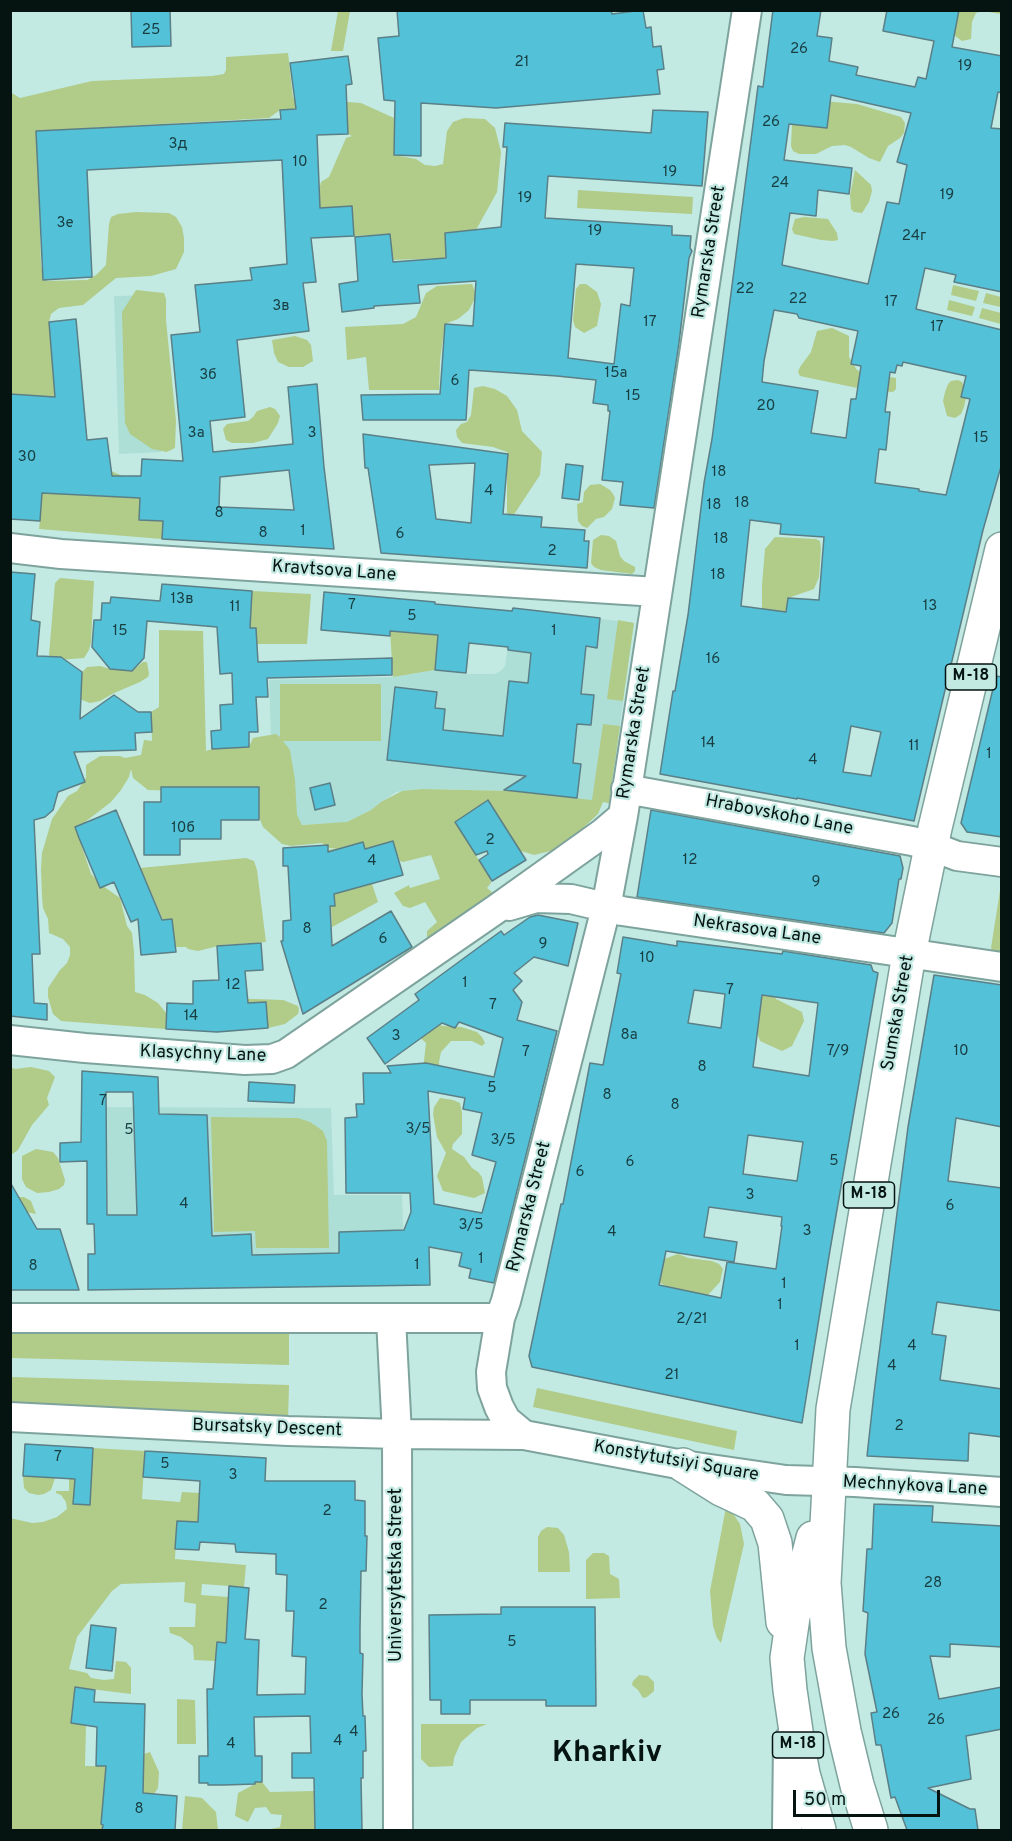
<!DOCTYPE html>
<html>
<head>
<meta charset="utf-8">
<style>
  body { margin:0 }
  #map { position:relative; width:1012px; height:1841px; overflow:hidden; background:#c2eae3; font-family:Overpass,sans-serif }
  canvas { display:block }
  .frame { position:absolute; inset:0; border:12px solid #051311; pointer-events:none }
  .scale { position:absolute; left:793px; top:1790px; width:147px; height:27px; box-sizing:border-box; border:3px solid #051311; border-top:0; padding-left:8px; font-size:18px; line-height:21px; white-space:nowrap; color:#051311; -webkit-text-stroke:4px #c2eae3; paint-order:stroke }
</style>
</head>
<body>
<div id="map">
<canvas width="1012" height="1841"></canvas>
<div class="frame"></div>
<div class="scale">50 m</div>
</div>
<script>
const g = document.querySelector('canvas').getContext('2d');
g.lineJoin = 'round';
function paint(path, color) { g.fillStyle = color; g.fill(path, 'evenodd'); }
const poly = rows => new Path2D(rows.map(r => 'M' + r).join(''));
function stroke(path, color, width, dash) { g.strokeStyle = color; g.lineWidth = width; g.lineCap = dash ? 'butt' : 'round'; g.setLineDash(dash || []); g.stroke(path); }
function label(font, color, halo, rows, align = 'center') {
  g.font = font + ' Overpass,sans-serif'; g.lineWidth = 4.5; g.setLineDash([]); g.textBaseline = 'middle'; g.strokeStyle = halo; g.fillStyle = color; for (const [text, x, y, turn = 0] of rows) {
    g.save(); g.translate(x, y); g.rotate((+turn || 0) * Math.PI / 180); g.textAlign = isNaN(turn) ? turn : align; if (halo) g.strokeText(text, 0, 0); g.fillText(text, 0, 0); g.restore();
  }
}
const built = poly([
  [156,295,161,452,119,454,114,296],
  [513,608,634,623,609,803,512,791,422,789,396,792,371,810,345,823,274,826,269,680,393,677,435,670,465,674,494,674,501,671,505,666],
  [107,1107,331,1108,334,1195,402,1195,405,1286,109,1290]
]);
const green = poly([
  [338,11,350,11,343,51,331,51],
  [951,11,1001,11,1001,14,983,11,976,13,972,22,971,39,962,41,951,33],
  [288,53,293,98,361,103,394,118,394,155,416,159,425,165,435,166,443,164,447,131,453,122,464,118,485,119,495,128,501,152,497,192,476,230,447,233,446,258,392,260,390,234,354,236,349,206,320,208,319,191,321,182,329,177,346,138,352,136,348,134,346,107,280,110,269,118,37,131,41,266,47,281,87,280,96,275,106,265,109,224,111,217,118,214,136,212,169,213,176,217,182,227,184,238,184,252,176,269,151,276,116,278,83,305,59,308,51,314,49,322,78,424,104,468,137,482,163,519,162,539,39,529,40,521,11,402,10,92,20,98,92,81,212,76,224,74,226,70,226,57],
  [811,100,857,104,901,117,905,123,904,133,900,138,888,146,880,162,869,158,851,147,845,145,832,146,816,154,799,154,793,151,791,146,792,124,795,112],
  [855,170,871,185,872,191,869,202,862,213,854,212,851,209,850,195],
  [578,190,693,197,692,214,577,208],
  [804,217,828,219,837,233,838,240,833,241,821,240,794,234,792,229,795,219],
  [472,284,475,291,475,298,469,310,458,319,445,324,440,361,439,390,369,390,366,357,347,360,345,327,403,324,416,317,426,293,437,286],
  [580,284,586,284,597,292,601,304,597,326,584,333,575,327,573,320,576,289],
  [953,285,979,291,976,301,951,295],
  [136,290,164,293,166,299,166,320,176,421,175,448,167,452,152,449,130,434,125,423,122,312],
  [986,293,1001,297,1001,307,983,303],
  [949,300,975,307,972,316,947,310],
  [982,308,1001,313,1001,324,979,318],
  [832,328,849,336,849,357,857,370,864,373,896,378,896,389,893,392,867,390,800,376,798,372,800,367,811,352,817,331],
  [295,336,307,340,311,345,313,361,303,367,289,367,278,362,274,353,272,340],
  [958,380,962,382,967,394,964,407,961,414,955,418,947,416,943,401,945,392,948,384,951,381],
  [483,386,495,389,507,396,517,410,522,431,542,452,540,475,513,516,507,513,507,452,493,447,462,443,457,437,456,430,461,424,467,422,471,415,474,388],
  [270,407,275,409,280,416,278,423,268,439,253,443,232,443,226,440,223,429,227,424,248,421,253,417,257,411],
  [600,484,610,490,613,494,615,498,612,509,604,517,596,519,587,528,582,526,578,521,577,504,583,502,584,492,590,485],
  [601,535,609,536,616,541,620,556,624,561,635,567,635,571,632,574,601,570,594,567,591,563,593,540],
  [775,537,816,539,820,541,821,549,819,577,814,589,788,598,786,610,781,619,762,617,762,585,765,549],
  [60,578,94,581,91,642,89,650,84,658,57,660,52,659,49,655,55,583],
  [252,591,311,594,307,644,257,644,256,628,250,628],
  [618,620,634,623,623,701,607,699],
  [159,630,203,631,206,751,212,749,249,747,253,738,258,737,276,734,280,737,280,684,381,684,381,741,283,741,290,750,295,780,297,815,302,825,347,822,371,810,381,802,402,791,422,789,512,791,592,800,603,724,620,726,609,803,603,802,598,814,568,842,555,850,534,855,518,850,488,801,455,822,490,878,491,883,487,888,493,893,427,939,427,931,437,922,425,902,410,908,403,906,394,893,409,885,410,888,440,879,431,855,403,862,400,861,393,841,365,849,363,842,353,889,372,884,378,902,332,927,331,906,335,905,333,875,329,875,328,850,336,848,329,848,322,843,291,846,282,844,263,827,259,817,259,787,251,787,238,793,148,790,133,778,131,769,129,777,121,790,111,802,85,822,79,838,91,874,103,886,120,898,127,926,132,933,134,952,135,992,145,995,158,1003,166,1013,166,1029,61,1021,53,1014,48,997,48,988,60,970,67,963,70,955,70,947,63,939,49,933,48,919,43,908,42,896,41,869,42,853,52,819,68,796,77,791,86,778,86,765,100,756,120,756,125,758,141,755,144,740,152,741,151,712,159,707],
  [390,631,438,635,435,670,393,677],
  [143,662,147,662,149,674,148,677,140,682,114,693,100,701,90,703,82,700,77,695,78,677,87,667,100,666,110,669,132,671],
  [246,858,254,861,257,870,266,942,222,945,198,951,188,949,186,947,175,947,140,868],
  [1001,884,1001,957,993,952,991,948],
  [765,972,776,999,802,1012,804,1021,792,1046,782,1051,760,1041,756,1030,755,1017,761,1003],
  [226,998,283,1000,298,1006,299,1010,298,1014,285,1024,268,1028,223,1032,202,1031,195,1028],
  [431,1013,442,1026,461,1027,477,1032,482,1037,485,1043,482,1046,472,1041,451,1041,441,1052,439,1062,441,1081,423,1070,426,1043,415,1033],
  [10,1067,15,1069,31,1067,49,1071,55,1077,47,1098,49,1105,32,1125,18,1150,11,1155],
  [440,1098,453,1100,460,1103,462,1113,462,1134,453,1144,452,1149,464,1157,472,1168,478,1172,482,1177,485,1193,474,1198,443,1191,437,1176,446,1153,437,1137,433,1114,434,1107],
  [211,1117,298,1118,310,1122,323,1131,327,1141,329,1248,256,1248,255,1231,214,1232],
  [36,1149,53,1152,58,1158,65,1180,64,1185,59,1189,49,1192,37,1193,26,1187,22,1179,22,1156],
  [13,1197,24,1197,31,1201,36,1214,16,1210],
  [678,1254,688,1258,712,1261,719,1264,723,1269,720,1282,707,1296,668,1287,649,1277,656,1262],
  [11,1330,289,1332,289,1365,11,1358],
  [11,1377,289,1385,288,1421,11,1408],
  [537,1388,737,1431,734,1450,533,1407],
  [93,1448,145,1451,142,1499,180,1502,182,1492,200,1493,236,1524,177,1521,175,1559,246,1565,244,1587,202,1584,201,1595,228,1597,227,1617,247,1618,245,1645,217,1642,215,1661,194,1660,193,1646,181,1637,170,1633,169,1627,195,1627,196,1604,184,1602,185,1582,121,1584,112,1591,77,1637,69,1669,87,1673,91,1678,104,1680,114,1679,116,1661,126,1662,131,1668,131,1694,75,1687,71,1723,86,1725,85,1766,143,1767,144,1754,150,1752,159,1772,158,1788,154,1794,104,1790,102,1830,11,1830,10,1518,32,1523,43,1522,57,1517,67,1509,66,1502,61,1495,56,1493,56,1491,69,1491,69,1469,91,1470],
  [23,1476,55,1478,51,1490,44,1494,38,1495,29,1493,24,1488],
  [726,1507,732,1512,740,1524,744,1544,721,1643,717,1638,713,1626,710,1591],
  [547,1527,558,1528,564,1535,569,1552,570,1572,538,1572,538,1537,541,1531],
  [593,1553,604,1553,609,1556,610,1574,619,1579,620,1598,586,1599,586,1560],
  [639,1675,648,1676,654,1682,654,1691,647,1697,643,1698,638,1690,632,1685,633,1681],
  [177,1699,195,1700,196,1744,177,1744],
  [421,1724,487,1724,477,1728,461,1742,454,1758,453,1766,429,1767,421,1759],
  [255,1782,262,1782,270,1792,314,1791,315,1830,271,1830,271,1829,280,1827,282,1815,271,1814,266,1807,255,1808,248,1822,235,1816,238,1793,255,1784],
  [185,1796,202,1798,216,1812,218,1830,182,1830]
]);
const building = poly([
  [131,10,170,10,171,46,132,47,131,10],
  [397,10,611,10,612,14,643,10,646,28,651,27,653,47,661,46,664,69,657,70,660,94,496,108,421,103,421,156,394,155,395,101,384,100,378,38,399,36,397,10],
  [773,10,821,10,817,36,832,38,829,61,858,67,856,75,915,87,918,77,926,79,934,41,883,31,887,10,959,10,952,47,1002,56,1002,93,998,92,991,128,1002,129,1002,292,954,282,956,275,925,268,916,309,1002,330,1002,463,983,530,914,821,797,798,797,799,660,774,673,691,675,691,688,615,704,483,712,439,758,86,763,87,773,10],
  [831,95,911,113,897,162,907,165,899,204,887,202,868,284,782,265,790,213,816,216,818,190,849,194,852,168,784,160,789,124,827,128,831,95],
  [774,310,797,314,799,318,858,331,851,364,861,366,856,399,851,399,846,438,811,433,818,391,762,382,764,361,774,310],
  [903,362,966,376,961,397,970,399,946,495,919,491,919,489,875,483,879,449,886,450,890,412,885,412,890,372,895,373,897,365,902,366,903,362],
  [750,520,781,524,780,534,824,537,819,600,788,598,786,612,741,606,750,520],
  [851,726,881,732,871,776,843,772,851,726],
  [348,56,352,84,346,85,348,134,317,135,320,208,352,206,354,236,311,238,316,282,303,283,309,331,237,340,245,417,210,421,213,452,293,444,288,387,317,384,324,467,334,549,162,539,163,521,139,520,140,498,42,493,40,521,10,519,10,394,55,397,49,322,76,319,87,440,107,438,112,476,141,476,142,459,183,461,171,335,200,332,195,285,252,280,250,268,287,264,282,160,87,170,92,277,43,280,36,131,281,119,280,110,296,109,290,63,348,56],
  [289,470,294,510,219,507,220,477,289,470],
  [653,110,708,112,702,186,548,176,545,218,672,226,672,235,691,236,690,248,692,251,689,258,679,343,654,508,620,505,623,482,602,480,610,411,608,411,608,405,593,403,596,380,557,376,469,370,466,420,363,420,361,395,440,394,445,324,473,326,476,281,418,285,420,303,374,306,374,308,342,312,339,284,358,281,355,237,390,234,393,262,446,258,445,233,501,227,507,147,503,147,505,123,651,133,653,110],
  [576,264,634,268,630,306,621,304,614,364,568,358,576,264],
  [363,434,508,454,503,514,542,517,541,527,585,530,584,541,589,541,587,568,381,553,368,468,365,468,363,434],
  [475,463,471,523,436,519,429,465,475,463],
  [566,464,583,466,579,500,562,498,566,464],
  [10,572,35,574,31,620,40,622,37,656,61,657,82,672,80,719,114,695,138,712,151,712,152,732,135,733,136,750,74,752,85,782,58,792,53,810,45,817,34,820,40,954,32,954,34,1003,47,1004,47,1020,10,1016,10,572],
  [162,584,252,591,250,628,256,628,258,662,392,658,392,675,267,678,268,697,256,697,258,732,249,732,249,747,212,749,211,731,221,730,220,705,233,704,232,673,220,674,217,627,147,621,144,658,132,671,110,669,92,647,94,620,101,620,102,603,110,603,111,597,160,601,162,584],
  [324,592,435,602,435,604,512,611,513,608,600,618,597,648,586,646,581,694,594,695,591,725,577,724,573,763,581,764,577,798,504,790,526,776,387,760,395,687,437,692,435,708,445,709,443,730,503,736,509,681,528,683,531,653,508,650,508,647,469,643,466,673,435,670,438,635,390,631,390,636,321,630,324,592],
  [996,676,1002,677,1002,837,967,832,961,823,996,676],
  [330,783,335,805,315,810,310,788,330,783],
  [161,787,259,787,259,820,221,820,221,839,180,839,180,855,144,855,144,802,161,802,161,787],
  [488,800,526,860,492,881,479,860,488,854,487,851,476,855,455,822,488,800],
  [116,810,162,920,172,919,176,952,141,955,138,919,131,922,114,882,100,888,79,838,75,827,116,810],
  [651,810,900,856,903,868,901,879,899,879,892,923,884,933,637,897,651,810],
  [393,841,403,875,334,894,335,906,330,906,332,946,391,911,412,947,303,1014,281,941,283,941,283,921,291,920,288,866,283,866,283,848,328,845,328,852,363,842,365,849,393,841],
  [538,915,578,923,568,966,534,957,514,973,522,981,513,990,522,1002,517,1020,557,1031,494,1283,469,1278,471,1269,459,1266,462,1253,429,1247,430,1285,88,1290,88,1254,95,1254,94,1224,87,1224,87,1161,60,1162,60,1143,81,1142,82,1071,158,1077,159,1114,207,1115,212,1236,251,1234,252,1255,339,1253,339,1232,404,1230,411,1212,410,1193,346,1193,345,1118,357,1117,356,1104,364,1104,363,1073,391,1073,387,1066,426,1063,494,1077,503,1038,459,1022,455,1028,442,1023,385,1064,367,1038,419,1000,415,994,501,931,504,935,530,917,538,915],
  [428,1091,465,1098,463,1109,482,1113,472,1155,496,1162,482,1213,434,1204,428,1091],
  [106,1092,133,1092,137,1215,107,1215,106,1092],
  [623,937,677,946,677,941,782,954,783,951,871,965,873,971,878,973,830,1250,802,1423,532,1367,529,1356,561,1204,563,1204,590,1063,603,1065,621,974,617,973,623,937],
  [694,990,725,994,721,1028,688,1023,694,990],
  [762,995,818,1003,809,1076,753,1067,762,995],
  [748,1135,803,1142,797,1181,743,1174,748,1135],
  [709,1207,782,1217,781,1226,782,1226,776,1269,727,1262,721,1298,659,1285,666,1251,734,1262,737,1242,704,1237,709,1207],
  [261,943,263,970,245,971,248,1003,266,1002,268,1028,217,1032,166,1029,167,1003,193,1004,193,981,219,980,217,946,261,943],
  [934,975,1002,985,1002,1127,956,1118,948,1181,1002,1188,1002,1311,937,1302,932,1334,946,1336,940,1380,1002,1389,1002,1437,969,1433,968,1461,867,1456,874,1393,908,1127,934,975],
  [249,1082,295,1085,294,1103,248,1101,249,1082],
  [10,1182,37,1229,60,1229,79,1290,11,1290,10,1182],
  [25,1444,93,1448,90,1505,73,1504,75,1479,23,1476,25,1444],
  [145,1451,266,1458,265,1481,355,1481,355,1500,365,1501,365,1536,367,1536,366,1571,361,1571,360,1629,360,1653,363,1654,362,1694,363,1716,365,1716,366,1751,363,1751,363,1778,361,1778,362,1830,315,1830,314,1778,292,1778,292,1753,311,1753,310,1716,254,1717,255,1756,262,1756,262,1782,255,1782,255,1784,224,1785,208,1785,208,1783,199,1783,199,1756,208,1756,207,1689,213,1689,217,1642,226,1643,229,1586,249,1588,245,1639,259,1640,257,1695,305,1694,306,1657,292,1656,294,1611,286,1611,287,1575,276,1574,276,1554,236,1552,235,1544,200,1542,199,1550,175,1549,177,1521,198,1522,200,1481,143,1477,145,1451],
  [874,1504,933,1506,932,1522,1002,1526,1002,1647,950,1644,950,1657,930,1656,939,1699,1002,1687,1002,1729,966,1736,971,1779,928,1788,970,1809,975,1809,978,1830,907,1830,895,1797,891,1798,881,1745,876,1745,871,1713,877,1712,865,1654,868,1613,863,1611,867,1549,872,1549,874,1504],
  [501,1607,595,1607,596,1706,546,1706,546,1700,470,1700,470,1714,441,1714,441,1700,430,1700,429,1615,501,1614,501,1607],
  [91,1625,116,1628,112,1671,86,1668,91,1625],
  [75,1687,95,1690,94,1702,145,1704,143,1793,177,1796,175,1830,102,1830,103,1825,101,1824,106,1766,96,1766,97,1727,71,1723,75,1687]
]);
const minor = poly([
  [10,548,61,554,657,592],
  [626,789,912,841,931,846,957,856,1002,862],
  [509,906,536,898,571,899,622,911,1002,967],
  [10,1040,85,1048,245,1060,272,1059,286,1054,495,910,603,833,623,816],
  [10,1318,500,1318],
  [391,1319,397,1434,398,1830],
  [10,1417,288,1431,397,1434,524,1435,683,1465,786,1480,855,1482,1002,1492],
  [524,1435,506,1420,499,1407,492,1388,491,1372,500,1318,506,1301,606,908,623,816,747,10],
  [787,1830,788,1741]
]);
const major = poly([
  [683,1465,721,1489,755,1505,767,1519,775,1543,783,1622],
  [813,1538,793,1617,787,1658,790,1690,799,1752,803,1774,819,1830],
  [871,1830,857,1785,844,1731,829,1648,824,1583,833,1409,909,954,935,828,1002,549]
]);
const numberNames = [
  ["25",151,31],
  ["26",799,50],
  ["21",522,63],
  ["19",965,67],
  ["26",771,123],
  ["3д",178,145],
  ["10",300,163],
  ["19",670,173],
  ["24",780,184],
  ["19",947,196],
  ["19",525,199],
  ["3е",65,224],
  ["19",595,232],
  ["24г",914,237],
  ["22",745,290],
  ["22",798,300],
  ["17",891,303],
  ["3в",281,307],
  ["17",650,323],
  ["17",937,328],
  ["15а",616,374],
  ["3б",208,376],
  ["6",455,382],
  ["15",633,397],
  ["20",766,407],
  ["3а",196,434],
  ["3",312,434],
  ["15",981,439],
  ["30",27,458],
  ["18",719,473],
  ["4",489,492],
  ["18",742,504],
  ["18",714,506],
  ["8",219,514],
  ["1",303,532],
  ["8",263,534],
  ["6",400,535],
  ["18",721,540],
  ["2",552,552],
  ["18",718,576],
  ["13в",182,600],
  ["7",352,606],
  ["13",930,607],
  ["11",235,608],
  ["5",412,617],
  ["15",120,632],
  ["1",554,632],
  ["16",713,660],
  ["14",708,744],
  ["11",914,747],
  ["1",989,755],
  ["4",813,761],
  ["10б",183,829],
  ["2",490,841],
  ["12",690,861],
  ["4",372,862],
  ["9",816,883],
  ["8",307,930],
  ["6",383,940],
  ["9",543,945],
  ["10",647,959],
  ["1",465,984],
  ["12",233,986],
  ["7",730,991],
  ["7",493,1006],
  ["14",191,1017],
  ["8а",629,1036],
  ["3",396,1037],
  ["7/9",838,1052],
  ["10",961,1052],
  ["7",526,1053],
  ["8",702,1068],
  ["5",492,1089],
  ["8",607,1096],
  ["7",103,1102],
  ["8",675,1106],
  ["3/5",418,1130],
  ["5",129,1131],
  ["3/5",503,1141],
  ["5",834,1162],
  ["6",630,1163],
  ["6",580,1173],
  ["3",750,1196],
  ["4",184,1205],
  ["6",950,1207],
  ["3/5",471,1226],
  ["3",807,1232],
  ["4",612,1233],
  ["1",481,1260],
  ["1",417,1266],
  ["8",33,1267],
  ["1",784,1285],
  ["1",780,1306],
  ["2/21",692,1320],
  ["1",797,1347],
  ["4",912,1347],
  ["4",892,1367],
  ["21",672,1376],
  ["2",899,1427],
  ["7",58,1458],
  ["5",165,1465],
  ["3",233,1476],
  ["2",327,1512],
  ["28",933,1584],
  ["2",323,1606],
  ["5",512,1643],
  ["26",891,1715],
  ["26",936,1721],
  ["4",354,1733],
  ["4",338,1742],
  ["4",231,1745],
  ["8",139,1810]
];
const shields = [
  [971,677,51],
  [869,1195,51],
  [798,1745,51]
];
const shieldNames = [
  ["М-18",971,677],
  ["М-18",869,1195],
  ["М-18",798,1745]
];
const streetNames = [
  ["Rymarska Street",710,252,-81],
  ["Kravtsova Lane",334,572,4],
  ["Rymarska Street",635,733,-81],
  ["Hrabovskoho Lane",779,816,11],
  ["Nekrasova Lane",757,931,8],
  ["Sumska Street",899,1013,-80],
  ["Klasychny Lane",203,1055,2],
  ["Rymarska Street",530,1207,-76],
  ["Bursatsky Descent",267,1429,2],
  ["Konstytutsiyi Square",676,1462,10],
  ["Mechnykova Lane",915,1487,3],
  ["Universytetska Street",397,1575,-90]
];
const townNames = [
  ["Kharkiv",607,1755]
];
paint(built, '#aedfd7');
paint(green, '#b1cb88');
paint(building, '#53c1d7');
stroke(building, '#5b7f87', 1.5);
stroke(minor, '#7ea39d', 32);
stroke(major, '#7ea39d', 36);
stroke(minor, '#fff', 28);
stroke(major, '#fff', 33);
label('15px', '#183e42', null, numberNames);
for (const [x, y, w] of shields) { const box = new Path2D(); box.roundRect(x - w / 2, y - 13, w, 26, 4.5); g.fillStyle = '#c2eae3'; g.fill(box); stroke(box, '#051311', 1.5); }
label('bold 16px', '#051311', null, shieldNames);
label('18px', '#051311', '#c2eae3', streetNames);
label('bold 30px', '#051311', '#c2eae3', townNames);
</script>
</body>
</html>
